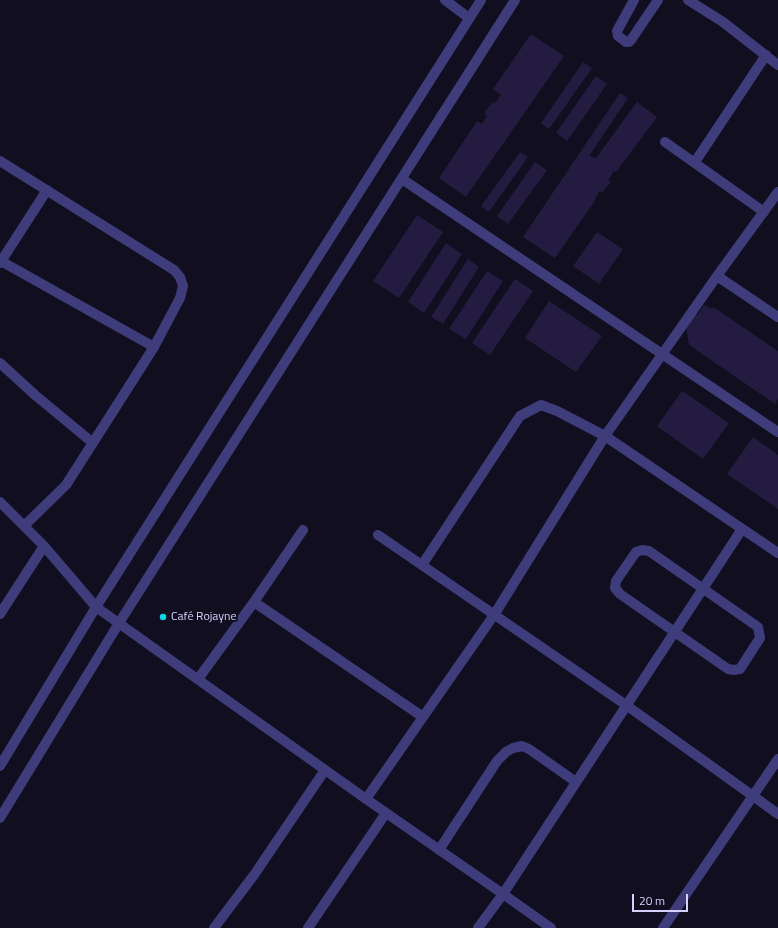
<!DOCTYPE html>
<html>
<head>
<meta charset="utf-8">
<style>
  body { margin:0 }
  #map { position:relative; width:778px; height:928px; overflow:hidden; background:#110e20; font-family:"Titillium Web",sans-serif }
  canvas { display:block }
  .scale { position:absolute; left:632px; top:894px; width:56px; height:18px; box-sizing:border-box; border:2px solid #d6d0fc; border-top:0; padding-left:5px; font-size:12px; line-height:14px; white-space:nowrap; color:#d6d0fc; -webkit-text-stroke:3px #110e20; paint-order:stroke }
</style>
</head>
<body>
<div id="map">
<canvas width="778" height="928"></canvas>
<div class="scale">20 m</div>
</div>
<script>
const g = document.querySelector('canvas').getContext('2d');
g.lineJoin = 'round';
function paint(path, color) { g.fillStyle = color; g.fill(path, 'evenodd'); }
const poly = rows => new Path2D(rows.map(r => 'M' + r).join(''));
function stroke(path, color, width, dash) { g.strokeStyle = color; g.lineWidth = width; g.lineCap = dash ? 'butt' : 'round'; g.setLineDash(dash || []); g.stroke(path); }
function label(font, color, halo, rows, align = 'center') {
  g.font = font + ' "Titillium Web",sans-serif'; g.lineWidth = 4; g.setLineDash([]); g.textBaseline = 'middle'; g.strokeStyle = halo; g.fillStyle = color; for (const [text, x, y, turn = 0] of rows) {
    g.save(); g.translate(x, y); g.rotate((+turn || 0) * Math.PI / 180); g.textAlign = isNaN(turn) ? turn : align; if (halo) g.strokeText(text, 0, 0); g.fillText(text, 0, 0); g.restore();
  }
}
const building = poly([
  [531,34,564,56,466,197,439,178,477,121,482,124,487,116,484,114,492,102,494,104,501,95,493,89],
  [583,62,592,68,549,129,541,123],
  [596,76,607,84,567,141,556,133],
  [620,93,628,98,589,156,596,158,637,102,657,117,616,172,614,171,608,180,611,182,602,193,599,191,594,202,555,258,523,237],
  [520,152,528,157,489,212,481,206],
  [535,162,547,170,508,224,497,216],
  [417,215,443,232,399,298,373,281],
  [597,232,623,249,599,284,573,266],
  [446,243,462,254,424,313,408,302],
  [468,259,479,267,443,324,431,317],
  [487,271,503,281,466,339,449,329],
  [515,279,533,291,490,355,472,343],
  [549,301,602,336,576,372,525,338],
  [704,305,712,309,713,307,778,351,778,399,775,404,689,345,686,327,695,313,697,315],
  [682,391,729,423,703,459,657,426],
  [753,437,778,455,778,509,727,474]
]);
const lane = poly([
  [445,0,469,18],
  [642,550,649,551,758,627,760,638,740,669,734,670,728,669,620,594,615,588,616,581,636,552,642,550]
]);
const street = poly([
  [634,0,617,31,618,36,626,42,629,42,631,40,658,0],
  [688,0,723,22,778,65],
  [665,142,764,212],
  [0,161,174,270,180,277,183,286,180,298,154,347,66,485,24,526],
  [695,162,766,55],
  [402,179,778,432],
  [1,261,154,347],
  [0,263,47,190],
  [717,276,778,317],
  [0,363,35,395,93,443],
  [0,502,44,546,96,607,366,799,503,894,551,928],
  [378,535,626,705,778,814],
  [422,565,520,416,541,405,557,411,605,436,778,553],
  [254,602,303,530],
  [0,614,44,546],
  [198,679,254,602,423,717],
  [0,766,96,607,481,0],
  [366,799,494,615,605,436,717,276,778,192],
  [0,818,119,623,515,0],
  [439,850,497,761,506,752,513,748,522,746,529,749,576,782],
  [214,928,254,875,325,770],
  [308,928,386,813],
  [478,928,503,894,742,529],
  [663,928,778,759]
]);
const markers = [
  [163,617,4,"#10d2e9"]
];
const poiNames = [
  ["Café Rojayne",171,617]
];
paint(building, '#231c40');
stroke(lane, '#3f3c7c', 10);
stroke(street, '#3f3c7c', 10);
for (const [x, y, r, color] of markers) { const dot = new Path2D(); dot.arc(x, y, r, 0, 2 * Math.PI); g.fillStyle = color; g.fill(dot); stroke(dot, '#110e20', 1.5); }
label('12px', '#d6d0fc', '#110e20', poiNames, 'left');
</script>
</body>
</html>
